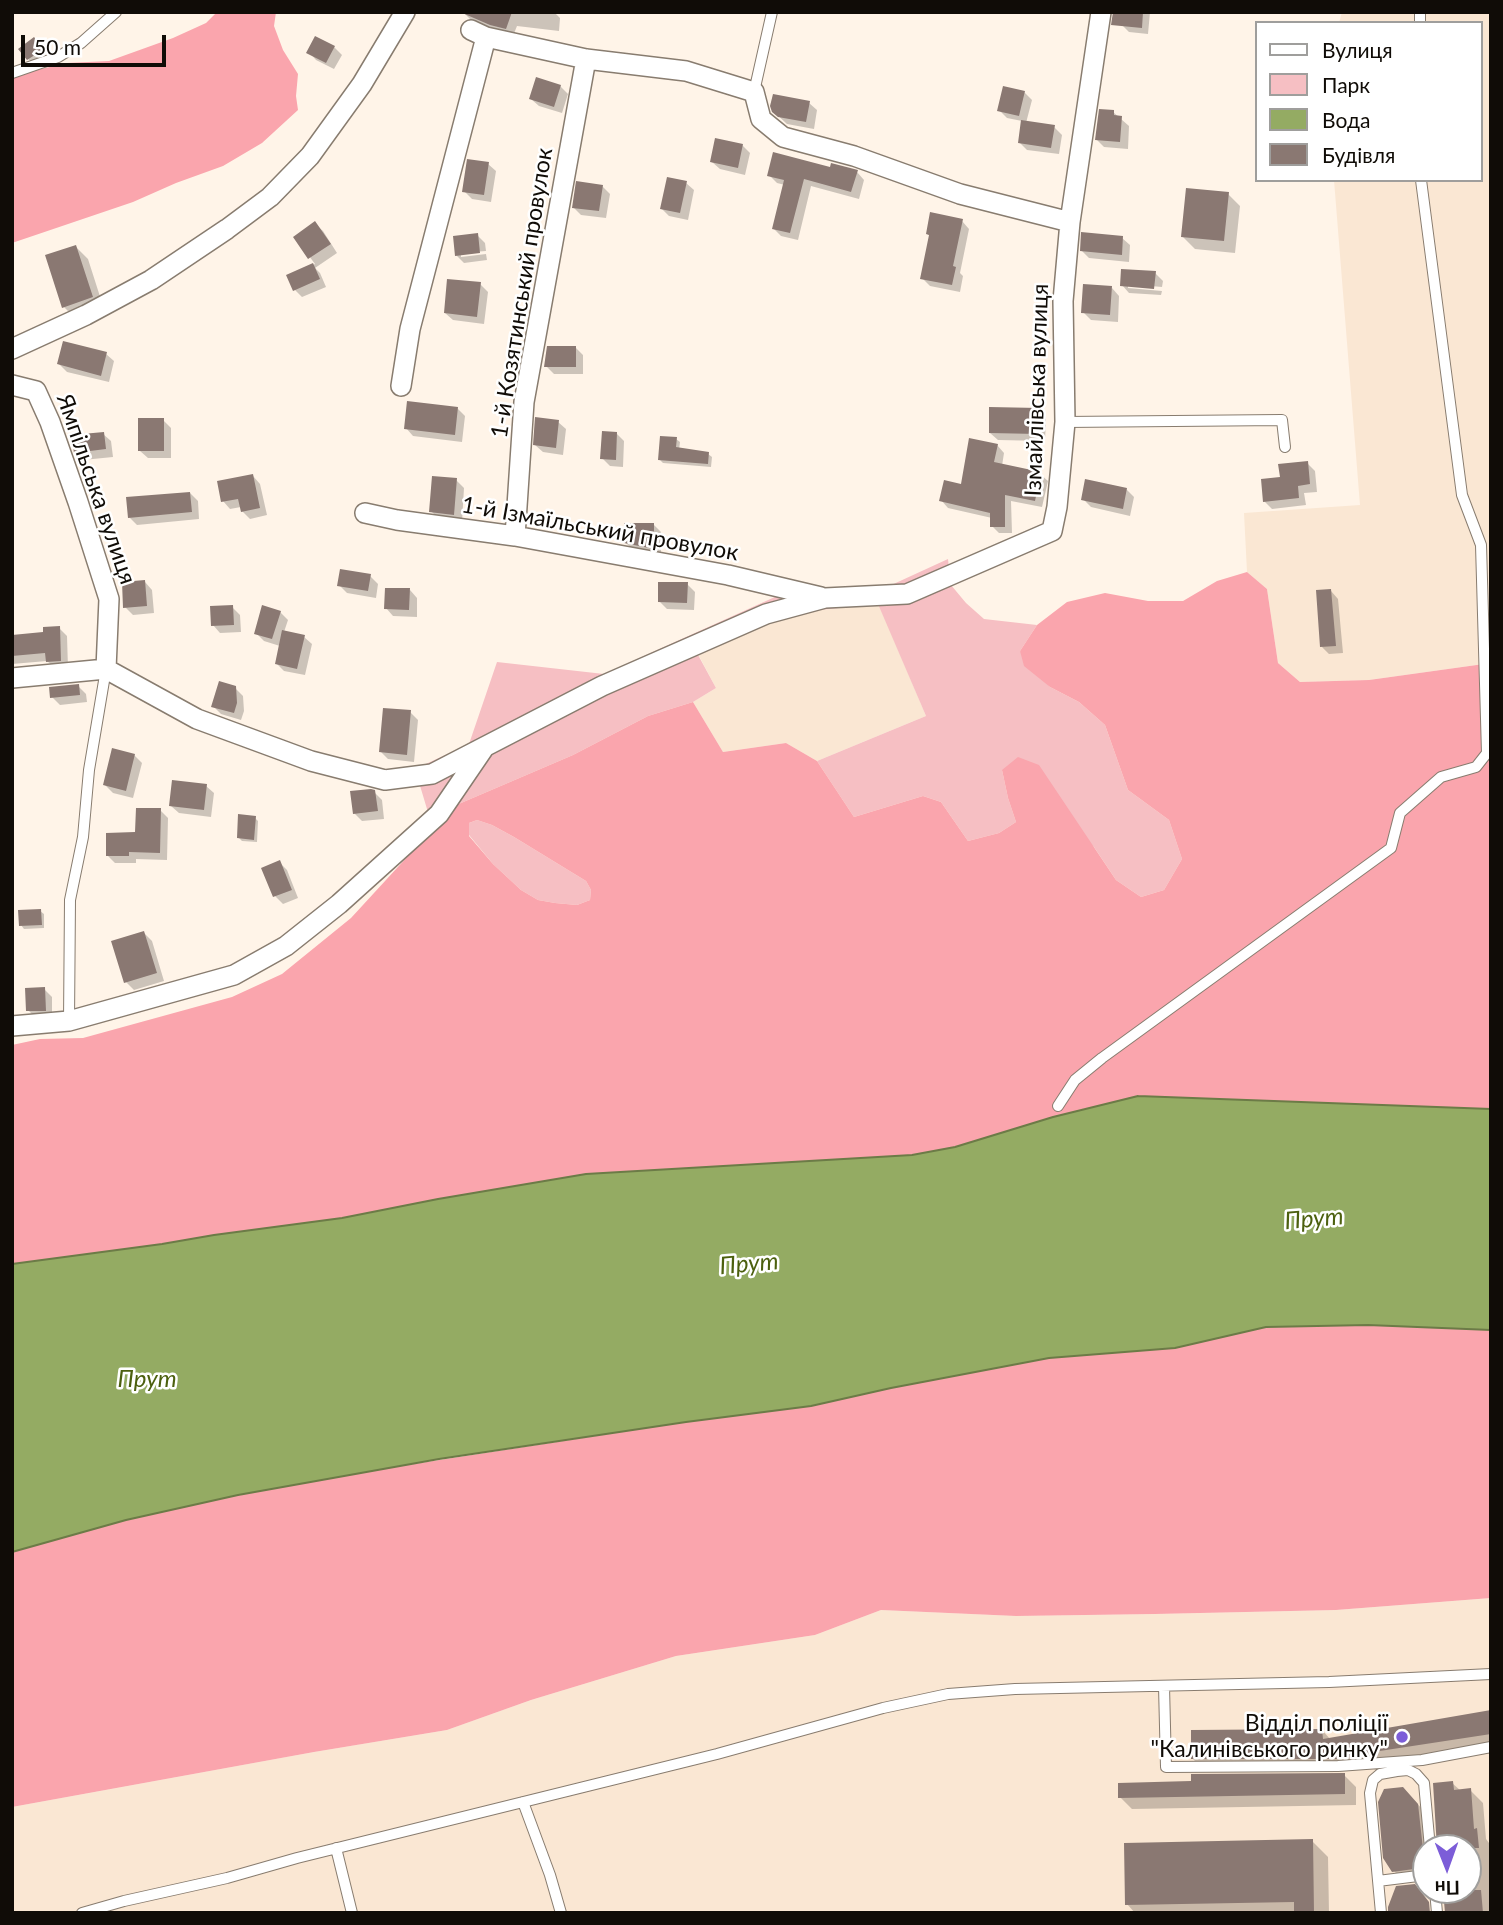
<!DOCTYPE html>
<html>
<head>
<meta charset="utf-8">
<style>
  body { margin:0 }
  #map { position:relative; width:1503px; height:1925px; overflow:hidden; background:#fff4e8; font-family:Lato,sans-serif }
  canvas { display:block }
  .frame { position:absolute; inset:0; border:14px solid #100c07; pointer-events:none }
  .legend { position:absolute; left:1255px; top:21px; width:228px; height:161px; box-sizing:border-box; background:#fff; border:2px solid #9f9e9c; margin:0; padding:9px 12px; list-style:none; font-size:21px; color:#100c07 }
  .legend li { display:flex; align-items:center; gap:14px; height:35px }
  .legend b { width:35px; border:2px solid #9f9e9c }
  .north { position:absolute; left:1412px; top:1834px; width:70px; height:70px; box-sizing:border-box; background:#fff; border:2px solid #9f9e9c; border-radius:50%; rotate:179deg; font-size:19px; font-weight:700; line-height:28px; text-align:center; color:#100c07 }
  .north::after { content:''; display:block; margin:auto; width:24px; height:32px; background:#7c5dd8; clip-path:polygon(50% 0,100% 100%,50% 72%,0 100%) }
  .scale { position:absolute; left:21px; top:35px; width:145px; height:32px; box-sizing:border-box; border:4px solid #100c07; border-top:0; padding-left:9px; font-size:21px; line-height:24px; white-space:nowrap; color:#100c07; -webkit-text-stroke:5px #fff; paint-order:stroke }
</style>
</head>
<body>
<div id="map">
<canvas width="1503" height="1925"></canvas>
<div class="frame"></div>
<ul class="legend">
<li><b style="height:9px;background:#fff"></b>Вулиця</li>
<li><b style="height:19px;background:#f6bfc3"></b>Парк</li>
<li><b style="height:19px;background:#94ab63"></b>Вода</li>
<li><b style="height:19px;background:#8a7872"></b>Будівля</li>
</ul>
<div class="north">Пн</div>
<div class="scale">50 m</div>
</div>
<script>
const g = document.querySelector('canvas').getContext('2d');
g.lineJoin = 'round';
function paint(path, color) { g.fillStyle = color; g.fill(path, 'evenodd'); }
const poly = rows => new Path2D(rows.map(r => 'M' + r).join(''));
function stroke(path, color, width, dash) { g.strokeStyle = color; g.lineWidth = width; g.lineCap = dash ? 'butt' : 'round'; g.setLineDash(dash || []); g.stroke(path); }
function label(font, color, halo, rows, align = 'center') {
  g.font = font + ' Lato,sans-serif'; g.lineWidth = 5; g.setLineDash([]); g.textBaseline = 'middle'; g.strokeStyle = halo; g.fillStyle = color; for (const [text, x, y, turn = 0] of rows) {
    g.save(); g.translate(x, y); g.rotate((+turn || 0) * Math.PI / 180); g.textAlign = isNaN(turn) ? turn : align; if (halo) g.strokeText(text, 0, 0); g.fillText(text, 0, 0); g.restore();
  }
}
const built = poly([
  [1342,12,1491,12,1491,663,1369,680,1300,682,1278,663,1267,589,1247,572,1244,513,1360,505,1334,180,1480,180,1480,23,1339,23],
  [879,604,926,716,817,761,786,743,723,752,693,702,716,688,697,652,781,614],
  [1491,1598,1491,1913,12,1913,12,1807,314,1752,447,1730,531,1700,676,1656,815,1635,881,1610,1016,1616,1155,1614,1336,1610],
  [1426,1848,1468,1848,1468,1890,1426,1890]
]);
const green = poly([
  [948,559,951,585,966,603,984,619,1037,625,1020,651,1050,687,1079,702,1105,725,1128,790,1169,820,1182,859,1164,890,1141,897,1116,880,1094,847,1002,770,1008,798,1016,822,999,833,968,841,941,802,923,796,854,817,817,761,926,716,878,604,781,614,697,653,716,688,693,702,648,716,573,755,454,806,433,829,415,769,469,744,497,662,604,674,797,587,887,587],
  [477,820,492,825,514,837,586,881,591,890,590,900,577,905,555,903,538,900,521,890,493,864,469,835,469,823]
]);
const forest = poly([
  [217,12,276,12,274,26,283,50,298,74,296,96,298,110,262,143,223,166,176,183,133,202,12,243,12,79,28,72,67,63,109,61,173,38,206,23],
  [1247,572,1267,589,1278,663,1300,682,1369,680,1491,663,1491,1109,1138,1096,1053,1117,955,1147,912,1155,586,1174,438,1199,342,1218,214,1235,162,1244,12,1264,12,1045,40,1039,83,1038,232,997,282,974,351,918,454,806,573,755,648,716,693,702,723,752,786,743,817,761,854,817,923,796,941,802,968,841,999,833,1016,822,1008,798,1002,770,1018,757,1039,765,1116,880,1141,897,1164,890,1182,859,1169,820,1128,790,1105,725,1079,702,1050,687,1024,666,1020,651,1037,625,1067,602,1105,593,1148,601,1183,601,1217,581],
  [477,820,492,825,514,837,586,881,591,890,590,900,577,905,555,903,538,900,521,890,493,864,469,836,469,823],
  [1368,1325,1491,1330,1491,1598,1336,1610,1155,1614,1016,1616,881,1610,815,1635,676,1656,531,1700,447,1730,314,1752,12,1807,12,1552,126,1520,238,1495,368,1471,686,1422,811,1406,891,1388,1049,1358,1175,1348,1266,1327]
]);
const water = poly([
  [1138,1096,1491,1109,1491,1330,1368,1325,1266,1327,1175,1348,1049,1358,891,1388,811,1406,686,1422,439,1459,238,1495,126,1520,12,1552,12,1264,162,1244,214,1235,342,1218,438,1199,586,1174,912,1155,955,1147,1053,1117,1138,1096]
]);
const shadow = poly([
  [466,12,554,12,560,18,559,31,517,26,513,36,499,32,473,22,465,14],
  [1123,12,1150,12,1148,34,1129,32,1122,25],
  [37,43,46,53,32,62,28,59],
  [334,47,342,55,334,69,316,60,309,52],
  [560,86,568,94,562,113,539,106,531,99],
  [1024,92,1032,100,1026,123,1054,127,1062,135,1059,154,1027,150,1019,142,1022,121,1007,118,999,110],
  [809,103,817,110,814,129,787,124,773,111],
  [1113,112,1129,126,1128,149,1104,147,1096,139],
  [742,145,750,153,745,175,720,169,712,162],
  [488,164,496,171,491,202,472,199,464,191],
  [831,170,857,172,864,180,859,199,811,186,798,240,781,236,773,228,785,185,777,183,769,175],
  [686,183,694,190,688,220,669,216,662,209],
  [602,186,610,194,606,218,581,215,573,207],
  [1228,194,1240,206,1235,253,1195,249,1183,237],
  [962,221,969,229,960,273,963,276,960,292,930,286,922,278,930,236,928,234],
  [315,224,323,231,337,253,315,268,320,273,326,287,302,297,295,290,288,276,315,264,295,237],
  [477,235,485,243,486,251,461,253,461,257,486,254,487,260,464,263,456,255],
  [1122,238,1130,245,1129,262,1089,258,1082,251],
  [76,247,88,259,104,309,76,319,64,307],
  [1155,273,1163,281,1162,287,1128,284,1128,288,1162,291,1161,295,1129,293,1122,285],
  [480,284,488,292,484,324,453,320,445,313],
  [1112,288,1119,296,1118,322,1091,320,1083,312],
  [576,348,583,355,583,374,554,374,546,366],
  [106,354,114,361,109,382,67,372,59,364],
  [457,408,465,416,462,442,413,436,406,428],
  [1038,410,1046,418,1045,441,998,440,990,433],
  [163,420,171,428,171,458,148,458,140,451],
  [558,422,566,429,563,455,543,452,535,445],
  [616,433,624,441,623,467,610,466,602,458],
  [103,434,111,441,113,457,83,460,75,452],
  [676,439,680,442,679,450,708,454,712,457,711,467,663,463,660,460],
  [997,445,1004,453,1002,466,1040,474,1048,481,1042,507,1011,501,1012,533,999,533,992,526,992,518,948,508,941,500,962,486],
  [1307,463,1315,471,1317,492,1304,493,1306,505,1272,509,1264,501,1282,479],
  [253,476,260,484,267,515,250,519,242,511,241,507,230,509,223,501],
  [456,480,464,488,462,522,439,519,431,511],
  [1126,489,1134,497,1130,516,1091,507,1083,499],
  [190,493,198,501,199,519,137,525,129,517],
  [653,524,661,532,661,556,634,551,626,543],
  [370,576,378,584,376,598,347,593,339,585],
  [145,582,152,590,154,613,133,615,125,607],
  [687,584,695,592,694,610,667,609,660,602],
  [410,590,417,598,417,617,393,616,386,608],
  [1331,591,1338,599,1343,653,1329,654,1322,647],
  [232,607,240,615,241,632,220,633,213,625],
  [280,612,288,620,284,632,304,637,312,644,305,675,284,671,276,663,280,646,264,641,256,633],
  [59,628,67,636,68,668,56,669,47,661,12,664,12,637,45,634],
  [78,686,86,694,87,702,60,705,52,697],
  [235,688,243,696,244,711,241,720,221,714,213,706],
  [410,712,418,720,414,762,388,759,381,752],
  [134,755,142,763,133,798,113,793,105,785],
  [206,786,214,793,211,817,179,813,171,806],
  [374,792,382,800,384,819,362,821,354,813],
  [160,810,168,818,167,860,136,859,136,863,115,863,108,856,137,834],
  [255,818,258,821,257,842,242,841,239,838],
  [279,862,287,870,298,898,283,904,275,896,263,869],
  [40,911,44,914,44,928,24,929,21,925],
  [144,933,152,941,164,981,134,990,126,982],
  [44,989,52,997,52,1018,36,1018,28,1010],
  [1491,1712,1491,1746,1371,1767,1204,1770,1193,1759,1322,1730,1331,1740],
  [1344,1775,1356,1787,1356,1805,1132,1809,1120,1797],
  [1452,1783,1461,1791,1470,1790,1483,1803,1486,1839,1489,1843,1491,1860,1489,1860,1491,1913,1447,1913,1445,1890,1468,1890,1468,1848,1441,1848],
  [1415,1801,1430,1818,1426,1848,1426,1880,1406,1883,1394,1871],
  [1312,1841,1328,1857,1329,1913,1135,1913,1127,1904]
]);
const building = poly([
  [460,12,512,12,506,29,490,25],
  [1113,12,1143,12,1142,28,1111,25],
  [315,36,335,46,326,63,306,53],
  [34,37,44,49,27,60,18,49],
  [536,77,561,85,554,107,529,99],
  [1003,86,1025,91,1019,116,997,111],
  [773,94,810,101,806,122,778,117,772,112,770,106],
  [1099,109,1114,110,1114,115,1122,116,1120,142,1095,140],
  [1021,120,1055,125,1051,148,1018,143],
  [715,138,743,144,738,168,710,162],
  [773,152,830,167,831,163,858,170,851,192,804,179,790,233,772,229,784,180,767,176],
  [467,159,489,162,484,195,462,192],
  [667,177,687,181,680,213,660,209],
  [576,181,603,185,599,211,572,208],
  [1186,188,1229,192,1224,241,1181,237],
  [930,212,963,219,953,266,956,267,952,285,920,279,929,235,926,234],
  [315,221,331,244,308,259,293,237],
  [1081,232,1123,236,1122,255,1080,251],
  [478,233,480,253,455,256,453,236],
  [76,245,93,297,62,308,45,255],
  [313,263,320,279,293,291,286,275],
  [1121,269,1156,271,1154,289,1120,286],
  [447,279,481,282,477,317,444,313],
  [1083,284,1112,286,1110,315,1081,313],
  [63,341,107,352,101,376,57,364],
  [547,346,576,346,576,367,544,367],
  [407,401,458,407,455,435,404,429],
  [989,407,1039,408,1038,434,989,433],
  [535,417,559,420,556,448,533,445],
  [138,418,164,418,164,451,138,451],
  [602,431,617,432,616,460,600,459],
  [104,432,106,449,74,453,71,435],
  [660,436,677,437,676,447,709,452,708,464,658,460],
  [969,438,998,444,994,462,1041,472,1035,501,1005,495,1005,527,990,527,990,513,939,501,944,480,961,484],
  [1308,461,1310,484,1298,486,1299,498,1263,502,1261,479,1280,477,1278,464],
  [253,474,260,508,241,512,238,499,221,502,217,481],
  [432,476,457,478,454,515,429,512],
  [1085,479,1127,488,1123,509,1081,500],
  [190,492,192,512,128,518,126,497],
  [624,523,654,523,654,549,624,543],
  [340,569,371,574,368,591,337,586],
  [145,580,147,606,123,608,122,582],
  [658,582,688,582,687,603,658,602],
  [385,588,410,588,409,610,384,609],
  [1331,589,1336,646,1320,647,1316,590],
  [233,605,234,625,211,626,210,606],
  [262,605,281,611,272,639,254,634],
  [60,626,61,661,46,662,45,653,12,656,12,635,43,632,43,627],
  [282,630,305,635,297,669,275,664],
  [219,681,236,686,237,703,234,713,211,707],
  [79,684,80,695,50,698,49,687],
  [383,708,411,710,407,755,379,752],
  [112,748,135,754,126,791,103,785],
  [172,780,207,784,204,810,169,806],
  [371,789,375,790,378,811,353,814,350,791],
  [136,808,161,808,160,853,129,852,129,856,106,856,106,833,135,832],
  [238,814,256,816,254,840,237,838],
  [280,860,292,890,273,897,261,868],
  [41,909,42,925,19,926,18,910],
  [144,931,157,973,124,983,111,941],
  [45,987,46,1011,26,1011,25,988],
  [1491,1710,1491,1734,1360,1754,1361,1756,1338,1759,1191,1759,1191,1730,1322,1729,1323,1739],
  [1345,1773,1345,1794,1118,1798,1118,1783,1191,1781,1191,1774],
  [1453,1781,1454,1790,1471,1788,1474,1829,1477,1828,1479,1848,1437,1848,1433,1783],
  [1403,1787,1418,1804,1423,1849,1414,1869,1392,1872,1383,1858,1378,1802,1384,1789],
  [1313,1839,1314,1913,1294,1913,1294,1902,1125,1905,1124,1843],
  [1415,1884,1429,1902,1430,1913,1388,1913,1388,1907,1396,1886],
  [1443,1890,1481,1890,1483,1913,1445,1913]
]);
const lane = poly([
  [1420,23,1420,12],
  [12,73,58,57,81,43,116,12],
  [754,92,772,12],
  [1065,422,1282,420,1285,447],
  [69,1021,70,900,83,837,89,770,106,669],
  [1058,1106,1075,1080,1102,1058,1391,848,1400,813,1441,777,1476,767,1487,753,1481,545,1462,495,1421,180],
  [1164,1686,1166,1767,1338,1766,1422,1760,1491,1747],
  [523,1802,550,1875,561,1913],
  [336,1848,352,1913],
  [1378,1881,1426,1875],
  [1435,1890,1437,1913],
  [82,1913,124,1901,227,1878,297,1858,717,1754,883,1708,948,1694,1015,1689,1329,1682,1491,1674],
  [1381,1913,1370,1793,1373,1780,1380,1774,1397,1771,1408,1770,1416,1774,1424,1783,1430,1848]
]);
const street = poly([
  [471,30,486,37,586,59,686,71,754,92,761,119,783,137,854,156,960,194,1070,222],
  [12,349,86,315,151,280,227,229,270,197,310,156,362,84,405,12],
  [12,385,36,391,50,422,78,502,109,599,106,669],
  [401,386,410,329,486,37],
  [365,513,397,520,515,536,728,575,821,597],
  [515,536,524,402,586,59],
  [12,678,106,669,197,719,311,761,385,780,432,774,602,686,766,614,825,598,907,594,1052,531,1057,507,1065,422,1063,301,1070,222,1101,12],
  [12,1026,69,1021,234,975,286,946,339,904,439,814,484,748]
]);
const markers = [
  [1402,1737,7,"#7c5dd8"]
];
const streetNames = [
  ["1-й Козятинський провулок",522,293,-81],
  ["Ізмайлівська вулиця",1037,390,-88],
  ["Ямпільська вулиця",96,489,71],
  ["1-й Ізмаїльський провулок",600,529,10]
];
const poiNames = [
  ["Відділ поліції",1388,1724],
  ["\"Калинівського ринку\"",1388,1750]
];
const waterNames = [
  ["Прут",1314,1219,-5],
  ["Прут",749,1264,-5],
  ["Прут",147,1379]
];
paint(built, '#fae7d3');
paint(green, '#f6bfc3');
paint(forest, '#faa5ad');
paint(water, '#94ab63');
stroke(water, '#6c7b47', 2);
paint(shadow, '#0003');
paint(building, '#8a7872');
stroke(lane, '#887c6f', 12);
stroke(street, '#887c6f', 22);
stroke(lane, '#fff', 10);
stroke(street, '#fff', 19);
for (const [x, y, r, color] of markers) { const dot = new Path2D(); dot.arc(x, y, r, 0, 2 * Math.PI); g.fillStyle = color; g.fill(dot); stroke(dot, '#fff', 2.5); }
label('23px', '#100c07', '#fff', streetNames);
label('23px', '#100c07', '#fff', poiNames, 'right');
label('italic 24px', '#4c600f', '#fff', waterNames);
</script>
</body>
</html>
